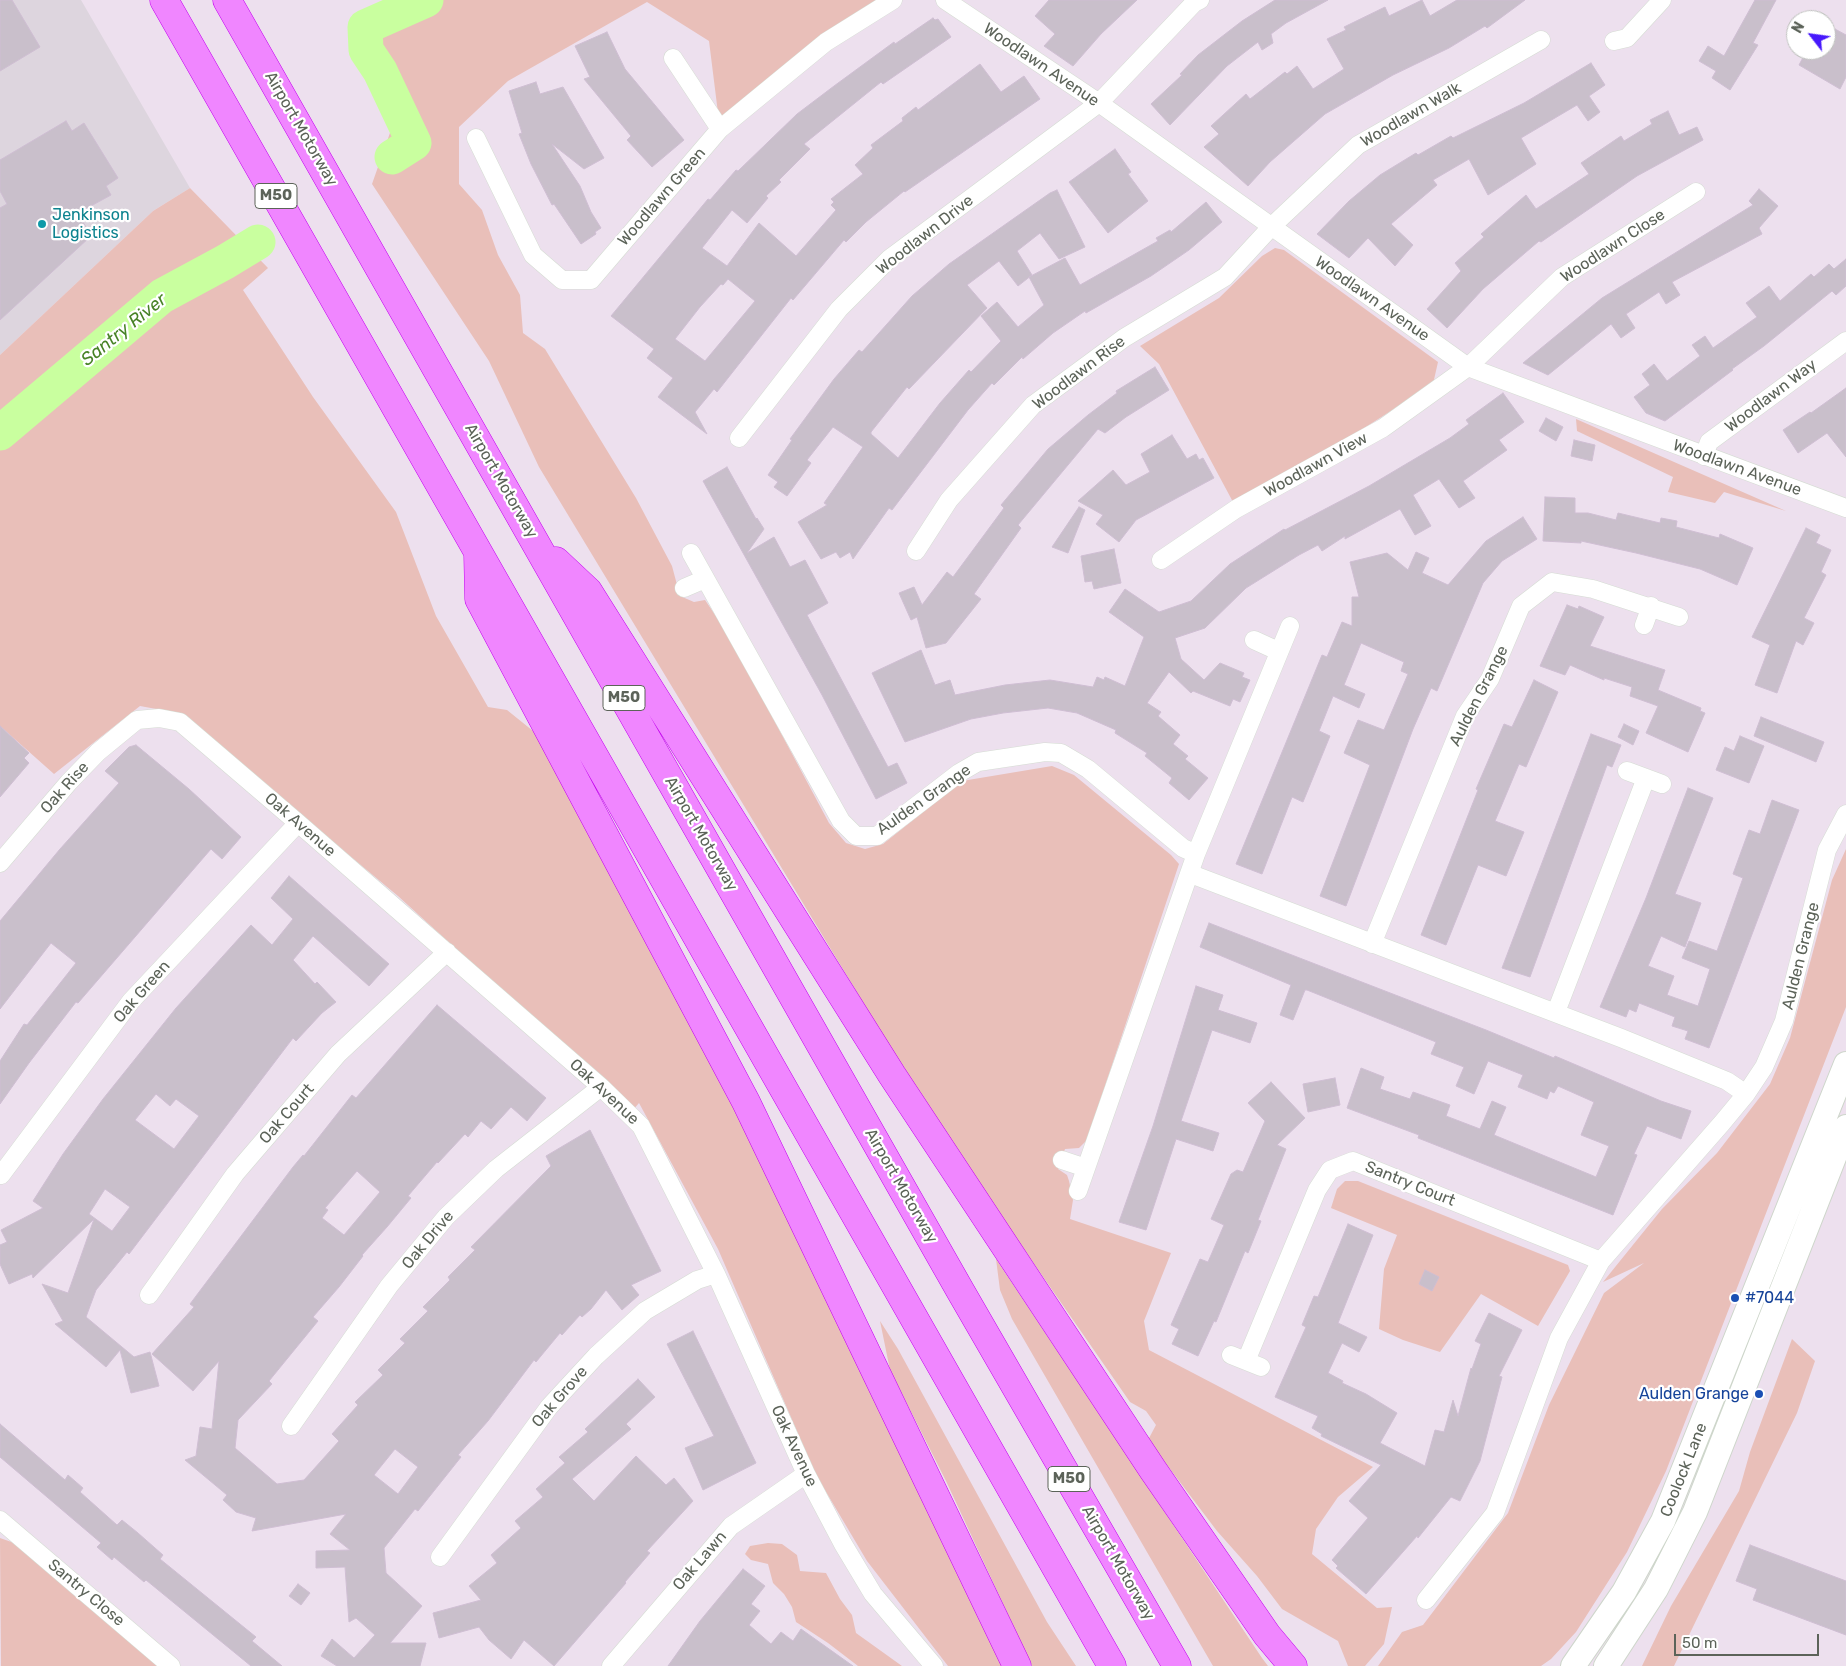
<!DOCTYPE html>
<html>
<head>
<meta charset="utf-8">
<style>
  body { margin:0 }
  #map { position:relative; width:1846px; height:1666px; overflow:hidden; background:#ede0ee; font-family:Rubik,sans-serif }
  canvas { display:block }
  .north { position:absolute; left:1786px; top:10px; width:50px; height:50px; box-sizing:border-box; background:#fff; border:1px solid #bec1bd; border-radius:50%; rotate:300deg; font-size:14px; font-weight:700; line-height:20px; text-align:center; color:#5c6359 }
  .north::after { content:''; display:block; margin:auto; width:18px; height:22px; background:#4719fc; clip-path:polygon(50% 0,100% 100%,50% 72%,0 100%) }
  .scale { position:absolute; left:1674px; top:1634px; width:145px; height:22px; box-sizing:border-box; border:2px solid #5c6359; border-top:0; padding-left:6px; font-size:15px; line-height:18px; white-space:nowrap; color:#5c6359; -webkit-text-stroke:4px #fff; paint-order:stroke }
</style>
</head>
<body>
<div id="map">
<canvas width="1846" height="1666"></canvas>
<div class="north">N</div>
<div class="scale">50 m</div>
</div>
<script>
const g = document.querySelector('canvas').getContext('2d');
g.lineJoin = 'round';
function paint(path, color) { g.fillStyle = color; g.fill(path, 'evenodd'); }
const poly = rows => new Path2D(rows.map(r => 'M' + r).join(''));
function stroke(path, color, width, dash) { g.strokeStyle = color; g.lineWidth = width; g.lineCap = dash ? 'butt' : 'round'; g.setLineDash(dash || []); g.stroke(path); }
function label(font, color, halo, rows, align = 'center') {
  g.font = font + ' Rubik,sans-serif'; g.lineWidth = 4.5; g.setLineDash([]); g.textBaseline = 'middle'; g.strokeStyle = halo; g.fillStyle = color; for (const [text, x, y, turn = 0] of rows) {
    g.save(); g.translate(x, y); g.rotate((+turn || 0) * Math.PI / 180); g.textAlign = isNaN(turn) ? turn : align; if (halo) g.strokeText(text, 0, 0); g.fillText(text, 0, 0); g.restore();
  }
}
const industrial = poly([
  [0,0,81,0,190,188,153,211,0,355]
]);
const green = poly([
  [398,0,882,0,720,129,709,41,647,2,508,81,459,127,459,184,482,210,498,255,520,295,523,333,545,349,636,498,672,566,680,596,694,602,705,600,728,634,829,823,846,843,865,849,883,844,962,781,1052,766,1074,775,1171,855,1179,864,1087,1140,1079,1148,1065,1149,1058,1169,1067,1175,1069,1181,1073,1200,1070,1219,1171,1253,1144,1321,1149,1350,1373,1467,1338,1497,1316,1529,1312,1554,1377,1608,1392,1607,1384,1644,1365,1666,1348,1666,1338,1641,1282,1609,1257,1576,1217,1531,1148,1440,1156,1425,1146,1411,1130,1402,1005,1222,887,1042,539,467,489,361,372,184,391,130,352,49,377,37],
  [190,188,268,268,243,290,313,397,396,512,436,616,488,707,507,710,538,735,637,917,826,1290,943,1544,984,1614,1009,1666,948,1666,867,1561,816,1475,718,1249,639,1103,633,1110,398,896,178,713,140,706,54,774,0,726,0,355,153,211],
  [1275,248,1284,250,1438,362,1433,384,1358,432,1233,502,1159,364,1140,346,1219,298,1262,256],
  [1576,419,1786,511,1724,492,1715,503,1668,492,1673,477,1577,431],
  [1846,849,1846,1007,1666,1471,1627,1552,1576,1632,1551,1659,1541,1666,1378,1666,1402,1632,1423,1625,1508,1513,1549,1405,1604,1293,1644,1263,1603,1282,1662,1209,1717,1153,1770,1084,1790,1038,1832,880],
  [1345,1181,1358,1181,1568,1265,1570,1271,1538,1326,1481,1294,1440,1352,1403,1340,1379,1329,1384,1269,1397,1235,1331,1208,1337,1189],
  [996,1259,1262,1658,1268,1666,1213,1666,1012,1319,1000,1290],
  [880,1321,898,1349,1047,1622,1076,1666,1032,1666,946,1481,890,1370],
  [1792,1339,1815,1361,1797,1413,1674,1666,1642,1666,1671,1606,1739,1491,1750,1452],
  [0,1538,17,1544,160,1666,1,1666],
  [768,1543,782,1544,797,1555,800,1571,826,1573,840,1599,852,1615,856,1633,902,1666,858,1666,828,1643,796,1622,792,1607,784,1594,773,1583,768,1564,751,1560,745,1554,750,1546]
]);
const river = poly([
  [392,157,414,143,380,71,366,50,365,27,426,0],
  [0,433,162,296,225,262,258,242]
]);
const building = poly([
  [0,0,12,0,40,47,0,71,0,0],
  [1049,0,1137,0,1101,34,1073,66,1044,46,1055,34,1035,16,1049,0],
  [1275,0,1328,0,1286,23,1271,34,1273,43,1262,50,1258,42,1227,66,1170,125,1151,104,1182,75,1180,74,1198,55,1242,21,1275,0],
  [1422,0,1430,16,1457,0,1525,0,1487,28,1485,26,1449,48,1393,75,1325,114,1270,162,1248,186,1204,147,1219,134,1211,126,1246,94,1250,99,1285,72,1287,74,1297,66,1313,89,1344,69,1327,39,1346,30,1344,27,1385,7,1389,16,1422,0],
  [1755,0,1776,0,1753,43,1758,45,1730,90,1712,78,1716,71,1699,61,1708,46,1724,56,1755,0],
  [933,18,935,20,938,19,951,37,883,84,881,82,804,144,810,149,779,180,781,182,766,196,768,198,747,223,732,210,702,248,727,266,759,223,796,256,836,210,831,205,834,202,831,199,863,174,855,165,873,148,871,145,903,121,902,118,916,107,918,110,980,64,1001,92,1024,76,1040,99,905,192,904,191,866,222,846,242,844,240,793,300,791,298,717,392,714,389,695,412,707,434,658,397,673,378,647,358,654,349,611,316,708,199,710,200,736,170,738,171,797,114,834,86,894,42,895,44,933,18],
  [728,279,755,301,705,361,675,339,700,307,721,284,723,285,728,279],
  [1835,29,1846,35,1846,77,1840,89,1799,65,1807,50,1826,50,1826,45,1835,29],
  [607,32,625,69,684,140,652,167,627,140,631,136,584,79,590,77,575,46,607,32],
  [1591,63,1605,85,1589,96,1600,112,1588,121,1577,105,1521,138,1536,164,1488,195,1469,159,1433,180,1437,185,1391,224,1413,245,1395,266,1368,238,1349,258,1317,234,1349,201,1380,175,1416,153,1418,155,1451,136,1453,138,1524,103,1591,63],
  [536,82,540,94,563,87,604,158,584,169,552,144,580,186,591,212,601,228,595,232,596,234,581,244,554,204,552,205,531,164,519,134,522,133,509,91,536,82],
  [1668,111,1679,135,1697,127,1703,140,1637,176,1541,242,1539,241,1483,289,1447,328,1427,309,1461,271,1455,263,1484,237,1481,234,1526,195,1536,209,1589,174,1581,163,1621,136,1624,141,1652,124,1650,120,1668,111],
  [66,121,72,131,84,123,118,178,106,186,111,195,78,213,91,236,0,320,0,208,7,204,0,191,0,160,66,121],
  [1115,149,1131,172,1128,174,1148,201,1108,233,1069,182,1115,149],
  [1759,189,1778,206,1759,228,1762,234,1672,282,1680,295,1666,304,1659,292,1626,314,1635,328,1621,338,1611,324,1548,375,1523,363,1602,298,1753,205,1749,201,1759,189],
  [1057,190,1085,247,1059,259,1040,233,1017,251,1032,275,1018,286,999,261,967,285,987,308,909,389,907,387,871,432,871,434,898,458,940,403,969,370,971,372,1001,341,981,316,997,302,1018,327,1044,305,1029,277,1065,258,1080,285,1158,241,1156,238,1170,230,1171,232,1206,202,1222,222,1189,250,1151,276,1086,313,1085,311,1053,333,1023,359,1022,357,994,385,992,383,968,410,892,510,889,508,853,559,850,552,840,558,836,552,821,559,798,522,827,505,824,503,863,447,833,427,807,460,811,463,787,496,774,487,778,482,768,475,792,440,790,439,834,379,859,350,862,352,912,296,949,264,1050,193,1057,190],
  [1846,259,1846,286,1836,295,1832,291,1764,346,1732,369,1733,370,1665,421,1646,413,1634,397,1650,385,1642,374,1654,364,1667,381,1700,356,1692,345,1705,336,1713,348,1757,317,1746,303,1769,286,1780,301,1811,274,1814,277,1829,264,1834,269,1846,259],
  [1155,367,1169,390,1126,417,1105,433,1098,429,1018,525,1021,528,974,594,981,599,946,643,926,648,917,617,911,620,899,593,914,587,922,605,947,572,953,577,1004,508,1001,505,1048,449,1088,415,1117,393,1116,391,1155,367],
  [1846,388,1846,457,1827,433,1798,453,1783,430,1810,412,1811,413,1846,388],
  [1503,393,1524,422,1499,440,1507,450,1463,481,1475,498,1459,508,1439,479,1413,495,1431,526,1415,535,1400,509,1345,539,1345,536,1322,551,1318,545,1299,555,1246,588,1205,628,1175,638,1181,659,1204,680,1220,663,1244,673,1242,677,1250,680,1240,702,1233,699,1230,706,1193,691,1191,693,1169,672,1147,703,1161,712,1158,716,1180,735,1173,744,1188,756,1185,759,1208,778,1189,800,1169,783,1172,778,1145,756,1147,753,1115,733,1116,730,1077,713,1048,708,1003,713,971,719,905,742,872,673,921,650,935,685,950,680,955,695,1005,685,1050,680,1093,687,1097,677,1104,680,1105,677,1125,686,1144,637,1109,612,1125,589,1159,612,1191,601,1230,564,1284,529,1285,530,1369,486,1450,438,1469,424,1466,420,1503,393],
  [1546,418,1563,427,1556,441,1539,431,1546,418],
  [1172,435,1187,459,1196,454,1199,460,1203,458,1214,478,1136,520,1119,542,1096,524,1103,515,1078,501,1113,470,1126,485,1150,472,1141,454,1172,435],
  [1574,440,1595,445,1592,461,1571,456,1574,440],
  [727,467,756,519,757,518,764,529,747,553,774,537,790,567,805,560,828,603,807,615,888,767,897,763,907,783,876,799,822,695,703,481,727,467],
  [1545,497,1575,498,1575,513,1588,513,1616,520,1618,513,1660,523,1661,518,1677,521,1676,527,1719,538,1720,534,1753,548,1737,585,1700,569,1636,553,1581,541,1581,543,1543,541,1545,497],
  [1079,507,1085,510,1068,553,1052,547,1079,507],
  [1523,517,1537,539,1502,561,1483,583,1437,691,1431,688,1413,729,1346,906,1320,896,1370,765,1344,753,1358,720,1384,730,1408,674,1401,671,1404,662,1361,643,1344,685,1365,694,1359,708,1333,696,1319,731,1330,736,1303,802,1292,797,1262,874,1236,864,1322,655,1327,657,1342,622,1352,626,1352,597,1359,597,1350,562,1387,553,1408,570,1416,552,1429,558,1422,573,1448,585,1486,541,1523,517],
  [1806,528,1820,535,1816,543,1831,550,1821,572,1826,575,1804,618,1814,623,1803,645,1796,641,1777,693,1755,685,1770,645,1752,637,1806,528],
  [1114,549,1121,583,1094,589,1092,581,1085,582,1081,556,1114,549],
  [1567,605,1578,609,1579,606,1604,617,1590,646,1665,670,1658,690,1701,708,1700,711,1705,713,1688,752,1646,733,1658,706,1630,696,1632,687,1604,678,1604,680,1570,665,1565,675,1540,666,1567,605],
  [1534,680,1558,692,1526,767,1519,764,1495,821,1524,832,1506,876,1478,865,1446,945,1421,935,1478,790,1476,789,1504,724,1512,727,1534,680],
  [1761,717,1824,742,1816,762,1754,736,1761,717],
  [1624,724,1639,731,1633,745,1618,737,1624,724],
  [0,726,29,753,24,758,29,763,0,797,0,726],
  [1591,734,1621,745,1612,767,1607,765,1530,977,1502,968,1591,734],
  [1740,736,1764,746,1749,783,1716,770,1725,747,1734,751,1740,736],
  [136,745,189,789,241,837,222,859,211,849,78,1003,76,1002,29,1063,0,1104,0,1061,24,1024,27,1025,76,963,51,943,0,1009,0,921,60,849,119,783,105,771,129,747,136,745],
  [1688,788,1713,798,1675,894,1701,903,1685,947,1661,936,1648,966,1674,976,1667,995,1698,1006,1710,969,1682,958,1689,941,1717,951,1743,878,1733,874,1749,830,1760,834,1772,800,1799,810,1709,1048,1685,1039,1688,1031,1672,1026,1675,1017,1639,1003,1636,1012,1629,1009,1626,1017,1600,1007,1646,898,1688,788],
  [289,876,389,964,369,986,313,936,293,960,315,984,317,982,336,1002,322,1013,296,1041,293,1038,129,1254,127,1252,96,1290,86,1317,134,1357,150,1352,159,1386,131,1393,120,1350,106,1367,55,1324,63,1321,42,1284,68,1293,94,1219,33,1278,32,1274,9,1284,0,1264,0,1245,7,1242,1,1230,43,1208,33,1201,63,1154,103,1099,176,1008,251,925,272,945,293,919,271,898,289,876],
  [156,1094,170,1106,176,1099,199,1116,174,1149,135,1120,156,1094],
  [105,1189,130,1207,112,1231,89,1214,105,1189],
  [1209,923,1486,1030,1554,1058,1555,1056,1661,1101,1691,1111,1681,1139,1647,1126,1634,1154,1637,1155,1613,1215,1418,1138,1419,1135,1347,1108,1361,1068,1384,1077,1380,1089,1410,1099,1413,1092,1450,1105,1446,1116,1480,1129,1492,1101,1506,1107,1494,1135,1596,1177,1609,1146,1581,1135,1594,1102,1558,1086,1554,1093,1550,1091,1547,1099,1518,1087,1523,1075,1488,1061,1474,1094,1456,1086,1464,1067,1431,1054,1436,1042,1307,990,1305,990,1293,1020,1280,1015,1291,985,1200,947,1209,923],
  [1196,986,1223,995,1218,1010,1257,1023,1250,1043,1212,1030,1181,1121,1219,1133,1213,1151,1176,1139,1146,1230,1119,1222,1153,1126,1196,986],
  [437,1005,546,1098,527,1121,511,1107,491,1129,481,1121,468,1137,465,1134,438,1163,437,1162,408,1196,411,1198,387,1227,362,1255,363,1256,339,1287,313,1317,318,1321,269,1381,272,1384,238,1420,235,1448,277,1484,304,1480,339,1441,332,1434,358,1405,355,1402,383,1375,378,1370,405,1343,400,1339,428,1311,423,1307,450,1280,448,1277,475,1250,471,1247,551,1166,546,1156,590,1130,661,1271,631,1285,639,1295,622,1310,606,1290,591,1309,582,1317,580,1315,562,1335,560,1333,536,1362,534,1360,488,1421,458,1455,461,1457,418,1511,415,1509,384,1548,386,1573,422,1606,390,1643,426,1643,420,1666,337,1666,321,1656,332,1639,354,1658,375,1635,356,1618,349,1622,345,1567,316,1568,316,1551,350,1550,330,1534,346,1514,252,1531,256,1518,236,1512,223,1500,227,1495,185,1460,196,1456,200,1427,212,1429,219,1361,193,1391,152,1354,194,1307,190,1304,293,1167,303,1155,304,1156,352,1095,356,1098,437,1005],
  [357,1171,380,1192,344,1235,322,1218,328,1210,325,1208,357,1171],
  [395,1449,418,1467,398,1494,374,1475,395,1449],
  [1335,1078,1340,1105,1308,1112,1303,1084,1335,1078],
  [1271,1082,1305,1118,1277,1145,1286,1149,1258,1220,1261,1221,1248,1253,1245,1251,1216,1322,1214,1321,1198,1356,1172,1344,1179,1329,1171,1325,1200,1259,1208,1262,1224,1225,1211,1219,1231,1174,1237,1170,1243,1172,1265,1121,1248,1103,1271,1082],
  [1348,1224,1373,1235,1338,1323,1367,1337,1359,1352,1342,1343,1328,1373,1343,1381,1342,1383,1366,1394,1397,1413,1380,1443,1425,1466,1435,1430,1444,1432,1453,1400,1458,1416,1471,1368,1472,1369,1481,1344,1475,1341,1489,1313,1522,1330,1499,1376,1502,1377,1480,1461,1460,1501,1451,1497,1418,1538,1417,1536,1366,1594,1336,1568,1338,1566,1332,1560,1368,1518,1349,1501,1381,1465,1321,1436,1322,1434,1312,1428,1318,1416,1275,1397,1306,1327,1302,1325,1314,1296,1318,1297,1348,1224],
  [1425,1270,1439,1277,1432,1291,1419,1284,1425,1270],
  [693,1331,756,1463,703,1490,685,1448,714,1436,667,1344,693,1331],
  [638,1379,655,1397,626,1424,631,1429,572,1479,594,1501,636,1456,666,1485,674,1478,693,1501,647,1551,650,1553,625,1582,626,1583,554,1666,524,1640,511,1659,489,1640,479,1627,439,1638,433,1613,481,1600,469,1586,497,1563,491,1555,521,1528,515,1521,543,1497,536,1489,565,1463,559,1457,588,1432,585,1429,638,1379],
  [0,1424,65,1480,68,1475,83,1488,80,1492,117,1525,122,1520,138,1533,163,1555,160,1559,256,1637,252,1641,282,1666,251,1666,146,1580,144,1582,114,1557,112,1560,97,1547,101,1543,0,1457,0,1424],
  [1750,1545,1846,1581,1846,1635,1753,1600,1757,1589,1736,1581,1750,1545],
  [743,1569,765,1586,751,1604,760,1611,749,1625,771,1644,781,1632,793,1641,801,1629,853,1666,668,1666,700,1621,743,1569],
  [298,1584,310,1593,301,1605,289,1596,298,1584]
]);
const minor = poly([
  [945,0,1099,103,1468,367,1846,508],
  [1614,41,1627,38,1662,0],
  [673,58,720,129],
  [476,138,533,255,562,280,591,280,720,129,826,42,893,0],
  [739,438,839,309,889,259,1099,103,1194,3,1200,0],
  [1704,456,1709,442,1846,341],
  [916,551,949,500,1033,405,1124,338,1225,277,1271,227,1358,145,1541,40],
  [691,553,841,821,856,836,877,836,959,773,978,762,1045,752,1061,753,1088,769,1183,848,1196,854],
  [1161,560,1236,509,1383,428,1468,367,1562,277,1696,192],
  [684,588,705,579],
  [1644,625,1651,606],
  [1254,640,1278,651],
  [1627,771,1662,784],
  [0,863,69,782,98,752,137,720,159,718,180,722,298,823,601,1087,641,1126,716,1274,806,1474,843,1544,873,1594,934,1666],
  [1191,874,1621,1038,1727,1081,1746,1094],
  [1372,944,1465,716,1490,679,1521,606,1552,582,1593,589,1679,617],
  [1556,1012,1646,778],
  [1062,1160,1086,1168],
  [1,1175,131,1001,298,823],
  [1078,1191,1196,854,1290,626],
  [149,1295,235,1174,338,1054,447,952],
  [1231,1355,1261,1367],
  [1246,1361,1317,1190,1330,1170,1353,1161,1601,1261],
  [291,1426,389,1286,446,1217,496,1169,601,1087],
  [0,1520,171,1666],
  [440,1557,549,1407,596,1356,645,1311,697,1280,716,1274],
  [1426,1600,1495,1513,1559,1338,1601,1261,1722,1123,1746,1094,1764,1067,1784,1021,1827,850,1846,814],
  [611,1666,731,1526,806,1474]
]);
const secondary = poly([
  [1573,1666,1624,1592,1663,1521,1846,1064],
  [1606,1666,1656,1589,1695,1512,1846,1127]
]);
const motorway = poly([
  [164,0,1112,1666],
  [227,0,961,1292,1177,1666],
  [478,553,479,599,746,1102,1017,1666],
  [556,561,588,591,892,1075,1153,1470,1267,1635,1293,1666]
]);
const markers = [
  [42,224,5,"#0f9aa8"],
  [1735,1298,5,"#1a4fb4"],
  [1759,1394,5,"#1a4fb4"]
];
const shields = [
  [276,196,42],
  [624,698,42],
  [1069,1479,42]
];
const shieldNames = [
  ["M50",276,196],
  ["M50",624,698],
  ["M50",1069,1479]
];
const streetNames = [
  ["Woodlawn Avenue",1041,65,34],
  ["Woodlawn Walk",1411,115,-30],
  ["Airport Motorway",301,129,60],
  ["Woodlawn Green",662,197,-49],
  ["Woodlawn Drive",925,235,-38],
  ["Woodlawn Close",1613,246,-33],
  ["Woodlawn Avenue",1372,299,35],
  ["Woodlawn Rise",1079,373,-37],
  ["Woodlawn Way",1771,396,-37],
  ["Woodlawn View",1316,465,-29],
  ["Woodlawn Avenue",1737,468,20],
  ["Airport Motorway",501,481,60],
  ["Aulden Grange",1479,696,-63],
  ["Oak Rise",65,788,-48],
  ["Aulden Grange",924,800,-35],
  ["Oak Avenue",300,825,41],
  ["Airport Motorway",701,834,60],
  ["Aulden Grange",1801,956,-76],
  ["Oak Green",142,992,-49],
  ["Oak Avenue",604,1092,43],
  ["Oak Court",287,1114,-49],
  ["Santry Court",1410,1184,22],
  ["Airport Motorway",901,1186,60],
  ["Oak Drive",428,1240,-50],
  ["Oak Grove",560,1397,-49],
  ["Oak Avenue",794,1446,65],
  ["Coolock Lane",1684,1470,-68],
  ["Oak Lawn",700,1561,-49],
  ["Airport Motorway",1118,1563,60],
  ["Santry Close",86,1593,40]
];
const cultureNames = [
  ["Jenkinson",52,215],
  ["Logistics",52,233]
];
const transitNames = [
  ["#7044",1745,1298],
  ["Aulden Grange",1749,1394,"right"]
];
const waterNames = [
  ["Santry River",124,330,-39]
];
paint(industrial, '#ddd5de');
paint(green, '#e9bfb9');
stroke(river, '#c9ff9f', 35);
paint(building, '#c9bfcb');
stroke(building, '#cfbed3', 1);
stroke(minor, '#d5dcd3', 19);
stroke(secondary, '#ced6cb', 26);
stroke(motorway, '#c200ee', 29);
stroke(minor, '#fff', 18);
stroke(secondary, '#fff', 24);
stroke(motorway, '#f086ff', 28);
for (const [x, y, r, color] of markers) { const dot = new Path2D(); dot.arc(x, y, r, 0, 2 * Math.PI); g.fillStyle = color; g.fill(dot); stroke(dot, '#fff', 2); }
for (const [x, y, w] of shields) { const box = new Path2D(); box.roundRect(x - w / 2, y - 12.5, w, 25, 4); g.fillStyle = '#fff'; g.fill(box); stroke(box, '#5c6359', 1); }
label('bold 15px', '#5c6359', null, shieldNames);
label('16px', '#5c6359', '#fff', streetNames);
label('16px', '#0d838f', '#fff', cultureNames, 'left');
label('16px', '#164399', '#fff', transitNames, 'left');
label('italic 18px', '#488327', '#fff', waterNames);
</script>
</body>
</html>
